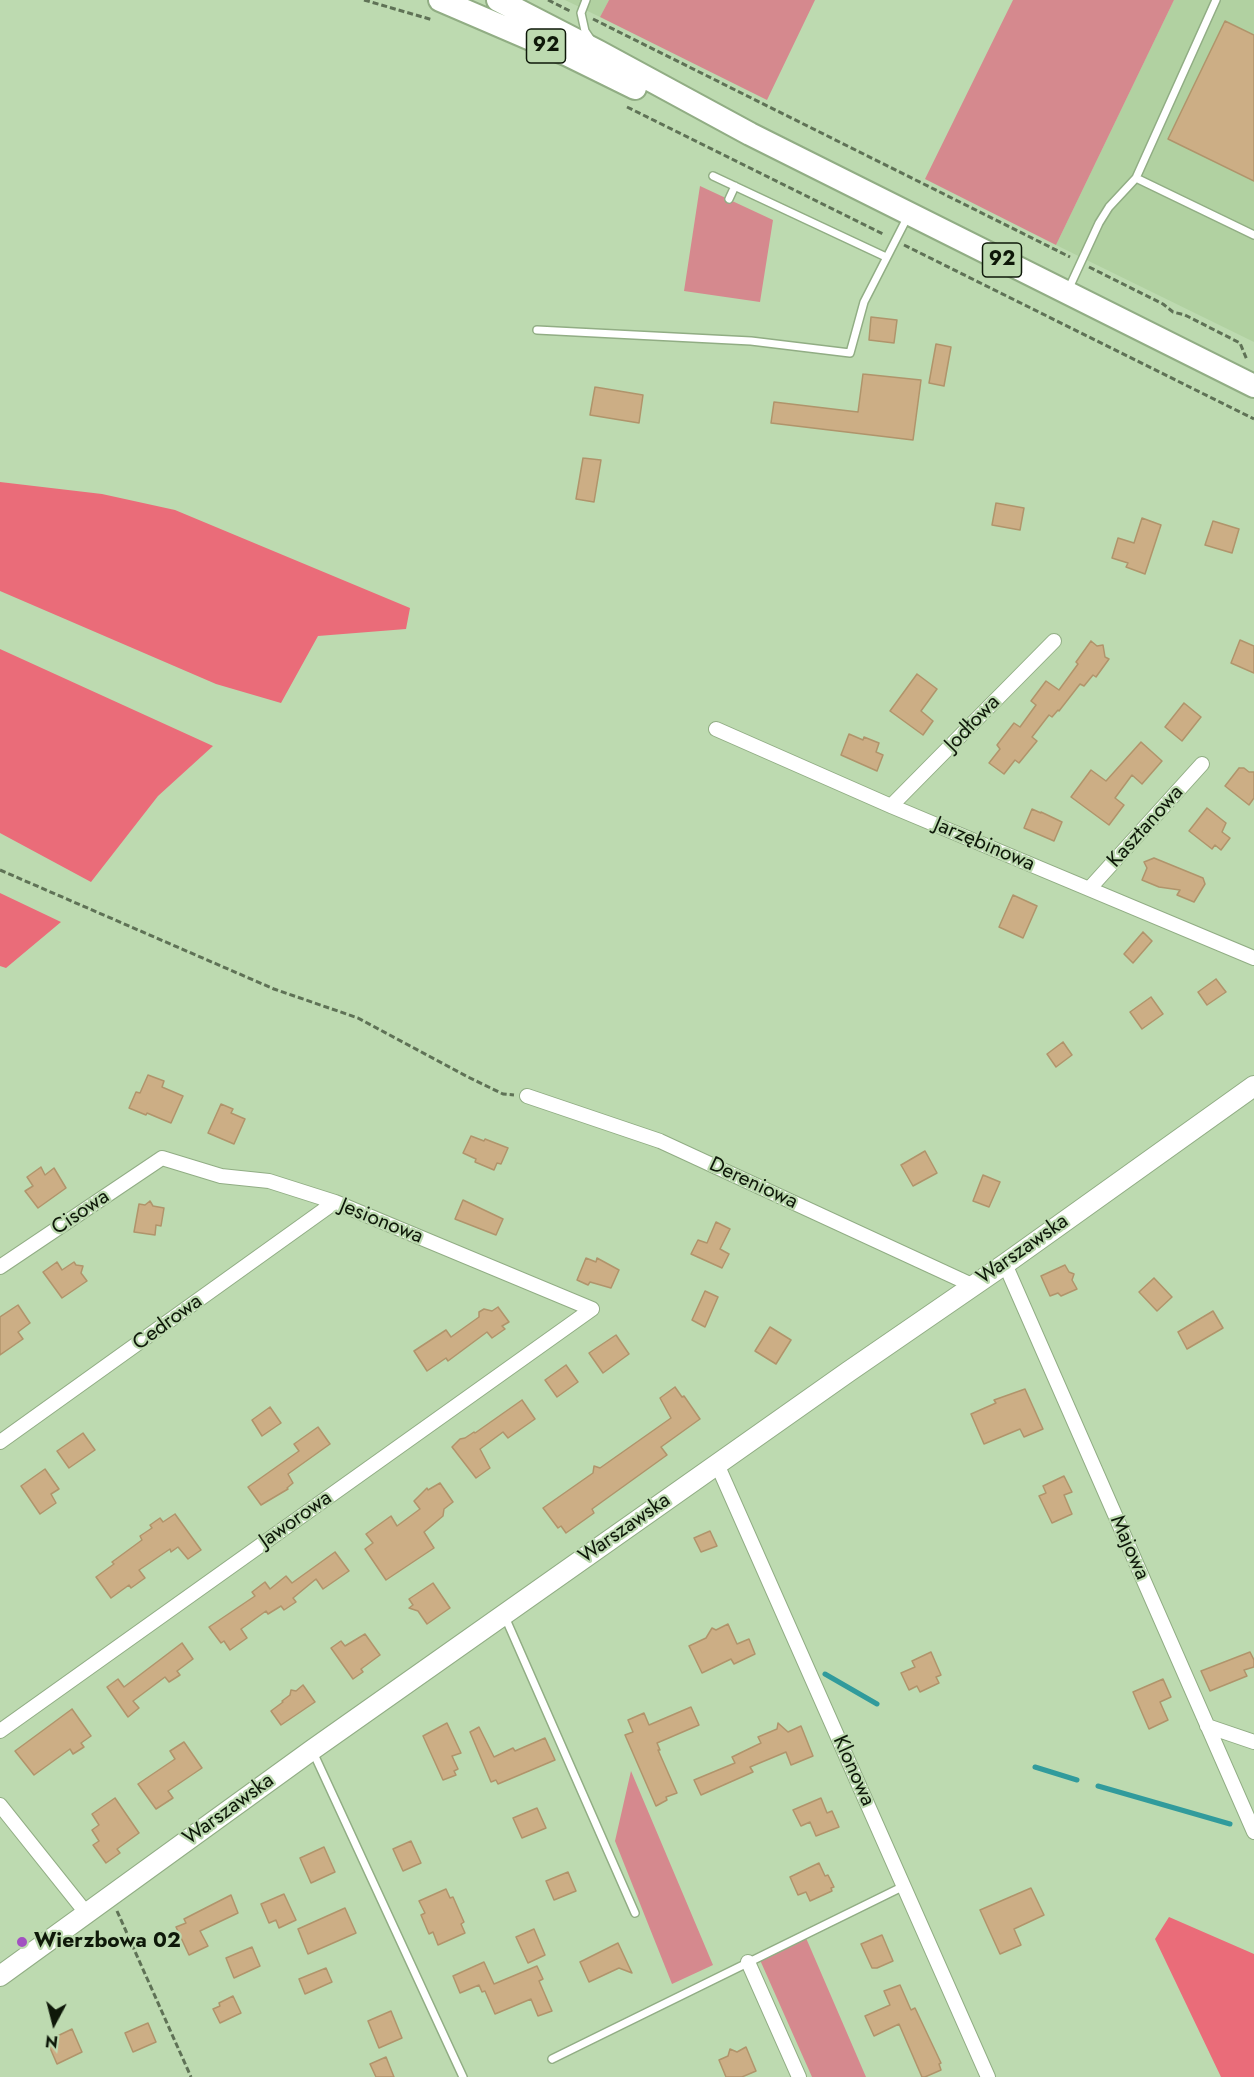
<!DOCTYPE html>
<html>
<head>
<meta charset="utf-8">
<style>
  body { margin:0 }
  #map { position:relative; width:1254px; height:2077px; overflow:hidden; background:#bddab0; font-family:Jost,sans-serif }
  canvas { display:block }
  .north { position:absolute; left:24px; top:1993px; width:60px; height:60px; -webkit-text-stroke:4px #bddab0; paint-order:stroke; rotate:187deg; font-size:16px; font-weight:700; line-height:24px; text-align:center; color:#0e1809 }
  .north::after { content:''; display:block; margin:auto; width:21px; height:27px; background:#0e1809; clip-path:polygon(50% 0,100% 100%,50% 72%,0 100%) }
</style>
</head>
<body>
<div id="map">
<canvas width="1254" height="2077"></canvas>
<div class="north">N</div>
</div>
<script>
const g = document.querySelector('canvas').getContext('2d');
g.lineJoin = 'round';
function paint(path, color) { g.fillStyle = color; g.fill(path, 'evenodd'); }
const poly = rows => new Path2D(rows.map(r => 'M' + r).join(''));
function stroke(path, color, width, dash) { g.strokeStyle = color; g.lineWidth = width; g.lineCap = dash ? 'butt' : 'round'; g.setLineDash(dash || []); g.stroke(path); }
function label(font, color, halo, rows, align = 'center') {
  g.font = font + ' Jost,sans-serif'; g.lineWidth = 4.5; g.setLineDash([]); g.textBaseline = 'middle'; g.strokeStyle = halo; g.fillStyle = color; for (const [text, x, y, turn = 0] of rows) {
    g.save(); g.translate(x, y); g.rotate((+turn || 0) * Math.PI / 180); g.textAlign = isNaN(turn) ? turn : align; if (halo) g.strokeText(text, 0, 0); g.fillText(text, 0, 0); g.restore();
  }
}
const built = poly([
  [565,0,609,0,600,17],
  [1174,0,1254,0,1254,342,1056,245]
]);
const green = poly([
  [609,0,815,0,767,100,600,17],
  [1013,0,1174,0,1056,245,925,179],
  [700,186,773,220,760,302,684,291],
  [631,1771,713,1965,672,1984,615,1841],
  [806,1938,866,2077,812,2077,760,1960]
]);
const forest = poly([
  [0,482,102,494,175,510,410,608,406,629,318,636,281,703,216,684,0,591],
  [0,649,213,746,158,796,91,882,0,833],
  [0,893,61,922,6,968,0,966],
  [1169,1917,1254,1954,1254,2077,1221,2077,1155,1939]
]);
const stream = poly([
  [825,1674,877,1704],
  [1035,1767,1077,1780],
  [1098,1786,1230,1824]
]);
const building = poly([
  [1225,21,1254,35,1254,181,1168,139,1225,21],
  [871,317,897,320,894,343,869,340,871,317],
  [936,344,951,347,944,386,929,383,936,344],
  [863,374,921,380,913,440,771,423,774,402,858,412,863,374],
  [595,387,643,395,639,423,590,415,595,387],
  [583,458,601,460,594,502,576,499,583,458],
  [996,503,1024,508,1020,530,992,525,996,503],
  [1142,518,1161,525,1145,574,1126,567,1128,563,1112,558,1118,538,1134,543,1142,518],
  [1213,521,1239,529,1232,553,1205,545,1213,521],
  [1240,640,1254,646,1254,673,1231,663,1240,640],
  [1091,641,1097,646,1103,645,1105,657,1109,659,1096,677,1093,675,1084,686,1080,684,1059,711,1058,710,1052,717,1049,715,1032,737,1037,741,1019,763,1015,760,1004,774,989,763,1000,749,997,745,1014,723,1020,727,1036,705,1031,701,1046,681,1059,690,1078,664,1076,662,1091,641],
  [917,674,937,689,921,711,933,721,923,735,890,711,917,674],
  [1184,703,1201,717,1182,741,1165,727,1184,703],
  [849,734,863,740,864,737,879,743,876,752,883,755,877,771,841,755,849,734],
  [1141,742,1162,761,1142,784,1132,775,1115,798,1124,805,1109,825,1071,797,1091,770,1106,781,1141,742],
  [1239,768,1244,768,1249,772,1254,772,1254,798,1249,805,1225,786,1239,768],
  [1207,808,1226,823,1222,832,1230,838,1221,850,1215,845,1212,849,1189,831,1207,808],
  [1032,809,1041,813,1041,812,1062,822,1054,841,1024,828,1032,809],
  [1154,858,1203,878,1205,884,1194,902,1177,895,1180,890,1159,887,1142,880,1147,868,1144,862,1154,858],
  [1013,895,1037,906,1023,938,999,927,1013,895],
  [1143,932,1152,941,1133,963,1124,954,1143,932],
  [1216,979,1226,992,1207,1005,1198,992,1216,979],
  [1151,997,1163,1014,1142,1029,1130,1012,1151,997],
  [1063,1042,1072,1055,1056,1067,1047,1054,1063,1042],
  [148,1075,164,1081,162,1087,183,1096,171,1123,147,1113,146,1115,129,1108,136,1092,140,1093,148,1075],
  [221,1104,233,1109,231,1113,245,1119,234,1144,208,1133,221,1104],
  [471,1136,484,1141,485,1139,508,1148,501,1164,497,1163,494,1170,475,1162,476,1159,463,1153,471,1136],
  [925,1151,937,1173,913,1186,901,1165,925,1151],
  [41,1167,45,1175,54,1168,66,1188,38,1208,25,1191,33,1186,27,1177,41,1167],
  [983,1175,1000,1182,989,1207,973,1201,983,1175],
  [463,1200,503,1219,496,1235,455,1219,463,1200],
  [150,1201,153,1206,164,1208,161,1226,156,1225,155,1235,134,1232,139,1204,145,1205,150,1201],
  [716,1222,730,1229,720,1249,729,1254,722,1268,691,1254,698,1240,707,1243,716,1222],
  [586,1258,596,1262,597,1258,619,1270,611,1288,590,1282,588,1285,577,1280,586,1258],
  [57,1262,62,1270,74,1262,76,1265,83,1266,81,1273,87,1281,62,1298,43,1272,57,1262],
  [1065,1265,1069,1272,1074,1274,1072,1280,1077,1289,1061,1296,1058,1293,1050,1296,1041,1276,1065,1265],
  [1154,1278,1172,1297,1157,1311,1139,1292,1154,1278],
  [705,1291,718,1297,705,1327,692,1320,705,1291],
  [18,1305,30,1323,18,1332,23,1339,0,1355,0,1317,18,1305],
  [498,1307,509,1322,502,1326,505,1329,492,1338,487,1332,448,1361,446,1358,427,1371,414,1351,446,1330,451,1337,479,1317,479,1312,484,1309,492,1311,498,1307],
  [1213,1311,1223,1328,1187,1349,1178,1332,1213,1311],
  [770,1327,791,1340,776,1364,755,1351,770,1327],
  [616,1335,629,1354,603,1373,589,1353,616,1335],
  [566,1365,578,1382,557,1397,545,1380,566,1365],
  [675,1387,682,1397,684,1396,700,1419,661,1447,667,1455,592,1509,594,1513,566,1533,561,1526,558,1528,543,1508,593,1473,594,1466,600,1468,671,1418,660,1398,675,1387],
  [1025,1389,1043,1429,1024,1437,1020,1429,984,1444,971,1414,996,1403,994,1400,1025,1389],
  [522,1400,535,1419,508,1438,503,1432,480,1449,490,1468,476,1478,452,1447,460,1439,465,1438,474,1432,475,1433,522,1400],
  [270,1407,281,1423,262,1436,252,1420,270,1407],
  [318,1427,330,1444,288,1474,293,1483,287,1488,288,1489,261,1505,248,1487,299,1451,294,1444,318,1427],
  [83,1433,95,1450,69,1468,57,1451,83,1433],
  [45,1469,59,1489,51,1494,56,1503,40,1514,21,1486,45,1469],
  [1064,1476,1072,1492,1064,1495,1072,1514,1052,1523,1039,1496,1046,1493,1043,1486,1064,1476],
  [440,1483,453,1502,444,1509,443,1516,424,1532,434,1548,386,1580,365,1549,373,1543,366,1534,391,1516,397,1526,420,1509,414,1501,427,1488,428,1490,440,1483],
  [175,1514,201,1550,188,1559,178,1547,171,1552,170,1549,139,1570,145,1578,131,1588,129,1585,111,1598,96,1577,114,1564,112,1562,142,1540,140,1536,152,1528,150,1525,160,1518,163,1522,175,1514],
  [710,1531,717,1546,701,1552,694,1538,710,1531],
  [335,1552,349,1571,323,1589,316,1579,293,1598,296,1602,284,1610,281,1606,268,1614,266,1611,241,1629,247,1638,230,1650,224,1641,221,1643,209,1627,255,1596,252,1592,265,1582,270,1589,286,1576,292,1583,335,1552],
  [433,1583,450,1608,427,1624,418,1611,409,1608,413,1605,409,1599,433,1583],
  [728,1624,737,1644,749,1639,755,1654,734,1664,731,1659,702,1673,689,1646,706,1638,712,1628,716,1630,728,1624],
  [365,1634,380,1655,361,1669,363,1672,353,1679,331,1648,341,1641,345,1646,365,1634],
  [182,1643,193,1659,177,1671,180,1675,169,1682,165,1677,133,1701,139,1708,128,1717,107,1687,118,1679,124,1687,182,1643],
  [931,1652,941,1675,936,1677,939,1683,920,1692,917,1686,909,1690,901,1673,915,1667,912,1661,931,1652],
  [1250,1652,1254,1660,1254,1667,1244,1670,1247,1676,1210,1691,1201,1671,1250,1652],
  [1163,1679,1171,1697,1160,1702,1168,1720,1149,1729,1133,1692,1163,1679],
  [303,1685,315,1702,281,1725,271,1711,283,1702,282,1701,290,1695,291,1690,296,1691,303,1685],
  [691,1707,699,1725,657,1743,660,1750,658,1750,677,1793,666,1797,667,1800,656,1806,625,1735,633,1732,628,1720,644,1713,649,1725,691,1707],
  [72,1709,91,1736,81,1743,84,1747,73,1754,70,1749,34,1775,15,1751,72,1709],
  [447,1723,461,1753,452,1756,458,1769,454,1771,456,1775,443,1780,423,1736,447,1723],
  [778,1723,788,1732,801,1726,813,1756,791,1765,786,1752,750,1767,753,1772,701,1795,694,1780,735,1763,732,1757,761,1743,758,1737,777,1729,778,1723],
  [479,1727,494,1757,513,1748,515,1751,545,1738,555,1760,498,1784,496,1780,491,1782,470,1732,479,1727],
  [184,1742,202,1768,168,1791,173,1798,156,1809,138,1784,175,1759,170,1751,184,1742],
  [115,1798,139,1833,117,1849,120,1853,106,1863,93,1845,99,1841,92,1830,99,1825,92,1814,115,1798],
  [821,1798,827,1813,832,1811,839,1827,816,1836,810,1822,801,1826,793,1810,821,1798],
  [537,1808,546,1828,522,1838,513,1818,537,1808],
  [411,1841,421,1863,403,1871,393,1849,411,1841],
  [324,1847,335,1872,311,1883,300,1858,324,1847],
  [819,1863,825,1876,828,1875,834,1887,831,1888,832,1891,810,1901,806,1892,798,1895,790,1877,819,1863],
  [568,1872,576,1891,554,1900,546,1881,568,1872],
  [1031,1888,1044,1915,1014,1929,1021,1945,1000,1954,980,1910,1031,1888],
  [446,1889,450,1898,453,1897,464,1922,461,1924,465,1933,438,1945,433,1932,429,1934,421,1915,425,1913,419,1901,446,1889],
  [284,1894,296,1920,279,1928,276,1920,269,1923,261,1904,284,1894],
  [231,1895,238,1913,200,1931,208,1946,189,1955,176,1927,186,1923,184,1919,231,1895],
  [345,1908,356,1933,308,1954,298,1929,345,1908],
  [534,1929,545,1955,528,1963,516,1937,534,1929],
  [882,1935,893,1961,877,1968,872,1968,861,1944,882,1935],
  [618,1943,632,1973,619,1968,589,1982,580,1962,618,1943],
  [252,1947,260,1966,234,1978,226,1958,252,1947],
  [484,1962,494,1984,537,1966,543,1979,539,1981,552,2011,538,2016,531,1999,495,2014,485,1991,482,1992,479,1985,460,1993,453,1976,484,1962],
  [326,1968,332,1982,305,1994,299,1979,326,1968],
  [900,1985,911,2010,915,2008,941,2063,939,2064,941,2070,925,2077,922,2077,899,2024,874,2036,865,2016,890,2005,884,1991,900,1985],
  [233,1996,241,2013,220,2023,213,2009,220,2006,219,2003,233,1996],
  [391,2011,402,2038,379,2048,368,2021,391,2011],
  [148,2023,156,2042,133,2052,125,2033,148,2023],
  [72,2029,82,2052,57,2064,47,2041,72,2029],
  [746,2047,756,2071,742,2077,726,2077,719,2060,728,2056,730,2049,737,2052,746,2047],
  [386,2057,394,2077,376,2077,370,2064,386,2057]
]);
const path = poly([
  [364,0,433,20],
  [548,0,570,11],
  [593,19,1070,257],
  [627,107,885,235],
  [904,245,1254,419],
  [1089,267,1163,304,1173,312,1185,315,1240,343,1247,360],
  [0,870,274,989,358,1018,468,1077,503,1094,514,1095],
  [117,1911,191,2077]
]);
const lane = poly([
  [586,0,581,13,585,31,591,40],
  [713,176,886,257],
  [1136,178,1254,235],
  [729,199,735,186],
  [1069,288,1099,223,1109,207,1136,178,1216,0],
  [537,330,751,341,850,353,864,302,908,216],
  [505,1617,635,1913],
  [313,1752,463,2077],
  [552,2059,904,1886]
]);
const street = poly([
  [716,729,891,806,1254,958],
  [891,806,1054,641],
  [1089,889,1202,764],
  [527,1096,660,1141,972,1285],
  [1005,1264,1254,1832],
  [0,1267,162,1158,221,1176,269,1181,335,1202,592,1309],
  [0,1442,335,1202],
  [717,1464,988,2077],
  [1207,1726,1254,1742],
  [0,1731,592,1309],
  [0,1805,87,1914],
  [748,1962,799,2077]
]);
const secondary = poly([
  [0,1976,312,1750,848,1372,1005,1264,1254,1086]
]);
const primary = poly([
  [440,0,568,55,635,88],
  [498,0,599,52,750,134,1254,386]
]);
const markers = [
  [22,1942,6,"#a251c1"]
];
const shields = [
  [546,46,39],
  [1002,260,39]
];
const shieldNames = [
  ["92",546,46],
  ["92",1002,260]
];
const streetNames = [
  ["Jodłowa",973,724,-46],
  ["Kasztanowa",1146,827,-48],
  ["Jarzębinowa",984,845,23],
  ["Dereniowa",753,1184,25],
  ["Cisowa",81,1213,-34],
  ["Jesionowa",381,1222,22],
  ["Warszawska",1023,1250,-35],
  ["Cedrowa",168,1323,-36],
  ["Jaworowa",296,1520,-35],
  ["Warszawska",625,1529,-35],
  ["Majowa",1129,1548,66],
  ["Klonowa",853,1771,66],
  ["Warszawska",229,1810,-36]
];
const poiNames = [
  ["Wierzbowa 02",34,1942]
];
paint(built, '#b1d1a1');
paint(green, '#d5898e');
paint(forest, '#ea6c79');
stroke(stream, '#319b9c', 5);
paint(building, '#ccae85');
stroke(building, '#b0946b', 1.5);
stroke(lane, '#91ad84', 10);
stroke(street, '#91ad84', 16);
stroke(secondary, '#91ad84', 22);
stroke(primary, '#91ad84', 26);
stroke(path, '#5f7256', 3, [6, 3]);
stroke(lane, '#fff', 7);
stroke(street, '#fff', 14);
stroke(secondary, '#fff', 20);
stroke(primary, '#fff', 22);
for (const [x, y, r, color] of markers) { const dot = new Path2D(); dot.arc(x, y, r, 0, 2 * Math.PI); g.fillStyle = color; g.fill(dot); stroke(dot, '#bddab0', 2); }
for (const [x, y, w] of shields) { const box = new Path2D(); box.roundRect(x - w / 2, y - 17, w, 34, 4.5); g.fillStyle = '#bddab0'; g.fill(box); stroke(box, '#0e1809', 1.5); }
label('bold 20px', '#0e1809', null, shieldNames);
label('21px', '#0e1809', '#bddab0', streetNames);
label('bold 21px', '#0e1809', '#bddab0', poiNames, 'left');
</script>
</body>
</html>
